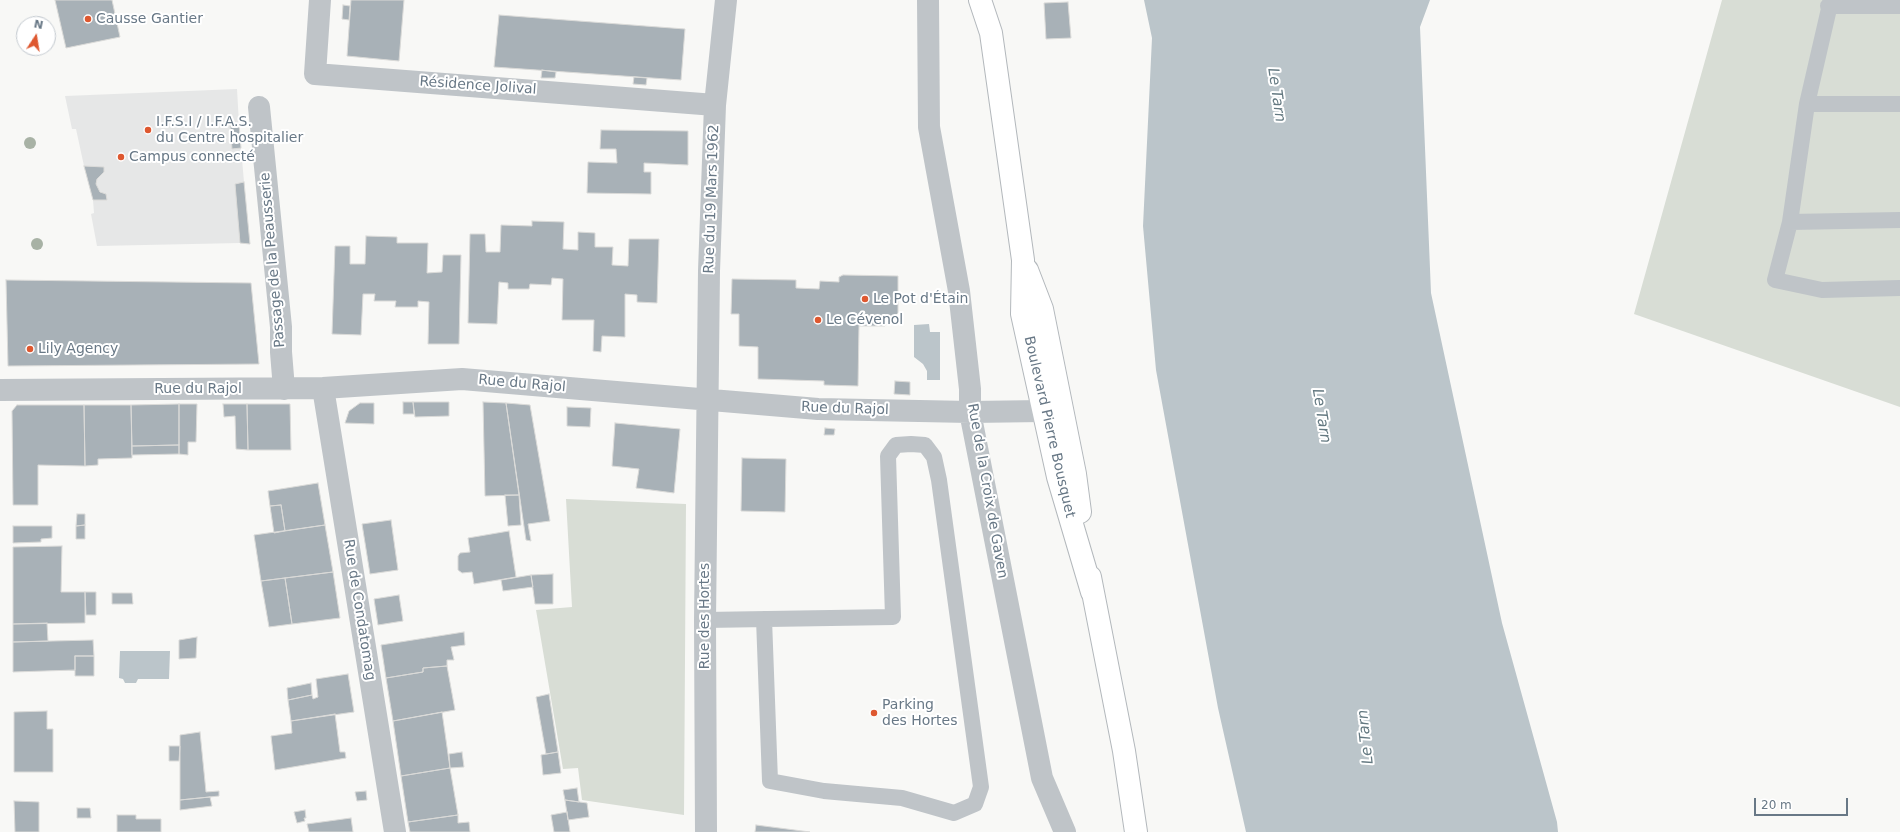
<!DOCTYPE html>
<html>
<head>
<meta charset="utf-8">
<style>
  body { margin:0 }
  #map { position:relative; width:1900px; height:832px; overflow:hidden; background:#f8f8f6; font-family:"DejaVu Sans",sans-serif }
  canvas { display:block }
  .north { position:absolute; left:16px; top:16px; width:40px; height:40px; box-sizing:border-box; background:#fff; border:1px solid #c3c9cf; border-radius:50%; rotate:12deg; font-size:11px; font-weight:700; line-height:16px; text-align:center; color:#687886 }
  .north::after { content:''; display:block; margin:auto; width:14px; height:18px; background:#de5830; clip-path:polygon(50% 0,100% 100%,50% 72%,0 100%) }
  .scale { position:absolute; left:1754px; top:798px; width:94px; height:18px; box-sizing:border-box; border:2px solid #687886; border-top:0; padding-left:5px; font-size:12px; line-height:14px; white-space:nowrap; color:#687886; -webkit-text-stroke:3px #fff; paint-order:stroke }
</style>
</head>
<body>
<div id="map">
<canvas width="1900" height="832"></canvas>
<div class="north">N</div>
<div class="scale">20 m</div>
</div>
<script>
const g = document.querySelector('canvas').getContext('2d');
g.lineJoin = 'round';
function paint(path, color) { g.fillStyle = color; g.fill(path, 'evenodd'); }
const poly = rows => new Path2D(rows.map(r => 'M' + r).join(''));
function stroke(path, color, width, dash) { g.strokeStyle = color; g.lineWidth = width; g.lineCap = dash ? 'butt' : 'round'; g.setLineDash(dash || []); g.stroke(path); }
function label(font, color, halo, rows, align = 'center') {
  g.font = font + ' "DejaVu Sans",sans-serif'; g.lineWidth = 4; g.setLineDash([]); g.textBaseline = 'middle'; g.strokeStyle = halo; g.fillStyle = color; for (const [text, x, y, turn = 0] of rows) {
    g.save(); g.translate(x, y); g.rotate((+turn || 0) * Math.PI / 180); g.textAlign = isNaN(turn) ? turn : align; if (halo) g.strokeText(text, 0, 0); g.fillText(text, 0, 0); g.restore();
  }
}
const built = poly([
  [237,89,239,124,231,125,232,149,241,148,244,182,235,184,240,243,97,246,91,214,94,213,93,200,104,194,97,189,96,184,97,179,104,172,104,167,84,166,76,129,72,129,65,96]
]);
const green = poly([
  [1722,0,1900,0,1900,407,1634,314],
  [566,499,686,504,684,815,582,800,578,768,563,769,536,610,572,607]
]);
const water = poly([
  [1144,0,1430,0,1420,27,1431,293,1502,623,1557,822,1558,832,1246,832,1218,708,1156,370,1143,226,1152,38],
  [929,324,930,332,940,332,940,380,927,380,927,371,923,364,914,357,914,325],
  [120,651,170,651,169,679,138,679,136,683,125,683,123,679,119,678]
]);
const building = poly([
  [55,0,112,0,120,37,66,48,55,0],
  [351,0,404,0,399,61,347,56,351,0],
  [1068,2,1071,38,1046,39,1044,3,1068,2],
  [343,5,350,6,349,20,342,19,343,5],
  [499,15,685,29,681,80,494,67,499,15],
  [542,70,556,72,555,78,541,78,542,70],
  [634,77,647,78,646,85,633,84,634,77],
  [239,124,241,148,232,149,230,125,239,124],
  [601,130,688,131,688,165,644,163,644,172,651,172,651,194,587,193,588,162,617,163,616,149,600,149,601,130],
  [84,166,104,167,104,172,97,179,96,184,100,192,106,194,107,200,93,200,84,166],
  [244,182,250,244,240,243,235,184,244,182],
  [532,221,564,222,563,249,578,250,578,232,595,233,595,247,613,247,612,265,628,266,629,239,659,239,657,303,637,302,637,295,625,294,625,337,602,336,601,352,593,351,594,320,562,320,563,279,552,278,551,285,530,284,529,289,508,289,508,283,499,282,497,324,468,323,470,234,485,234,486,252,500,252,501,225,532,226,532,221],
  [366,236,397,237,397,243,428,243,427,273,442,272,443,255,461,255,459,344,428,344,429,302,418,301,418,307,395,307,396,301,374,301,375,294,363,294,361,335,332,334,335,246,350,246,350,264,365,264,366,236],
  [843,275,898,276,898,313,885,326,859,326,858,386,824,385,824,381,758,379,758,347,739,346,739,314,731,314,732,279,796,280,796,288,819,289,820,281,839,282,839,277,843,275],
  [6,280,251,283,259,364,8,366,6,280],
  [895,381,910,382,910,395,894,394,895,381],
  [403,402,413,402,414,414,403,414,403,402],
  [413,402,449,402,449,416,415,417,413,402],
  [483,402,506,403,519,495,485,496,483,402],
  [360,403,374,403,374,424,345,423,349,411,360,403],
  [506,403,530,405,550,521,528,524,531,541,526,540,506,403],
  [179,404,179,445,132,446,131,405,179,404],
  [179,404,197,404,196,442,188,442,188,455,179,454,179,404],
  [223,404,247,404,248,450,236,449,235,416,224,417,223,404],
  [247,404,290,404,291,450,248,450,247,404],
  [17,405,84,405,85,466,38,465,38,505,13,505,12,411,17,405],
  [84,405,131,405,132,458,98,459,98,465,85,466,84,405],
  [567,407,591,408,590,427,567,426,567,407],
  [615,423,680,429,674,493,636,488,639,469,612,466,615,423],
  [825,428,835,429,834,435,824,435,825,428],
  [179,445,179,454,132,455,132,446,179,445],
  [742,458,786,459,785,512,741,511,742,458],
  [318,483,325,525,285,531,281,505,270,506,268,491,318,483],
  [505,495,519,495,521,525,508,526,505,495],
  [281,505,285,531,274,533,270,506,281,505],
  [77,514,85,514,85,525,76,526,77,514],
  [391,520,398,570,370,574,362,524,391,520],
  [85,525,85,539,76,539,76,526,85,525],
  [325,525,333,572,261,581,254,535,325,525],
  [13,526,52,526,52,538,41,539,41,542,13,543,13,526],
  [509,531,516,577,474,584,472,572,462,573,458,570,458,556,460,553,470,552,468,538,509,531],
  [62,546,61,592,85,592,85,623,13,624,13,547,62,546],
  [333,572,340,618,292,624,285,578,333,572],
  [553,574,553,604,535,604,531,575,553,574],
  [531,575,533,587,503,591,501,580,531,575],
  [285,578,292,624,269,627,261,581,285,578],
  [85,592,96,592,96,615,86,615,85,592],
  [112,593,132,593,133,604,112,604,112,593],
  [399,595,403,621,378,625,374,599,399,595],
  [47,623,48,641,13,642,13,624,47,623],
  [464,632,465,645,451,647,454,660,447,660,447,666,423,668,423,672,386,678,381,645,464,632],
  [197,637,196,658,179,659,179,640,197,637],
  [93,640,94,656,75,656,75,670,13,672,13,642,93,640],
  [75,656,94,656,94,676,75,676,75,656],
  [447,666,455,710,393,721,386,678,423,672,423,668,447,666],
  [348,674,354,712,291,721,288,700,312,695,313,699,318,697,316,679,348,674],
  [311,683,312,695,288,700,287,688,311,683],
  [549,694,558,752,546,754,536,697,549,694],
  [47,711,47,729,53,729,53,772,14,772,14,712,47,711],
  [442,712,450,768,401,776,393,721,442,712],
  [335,714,340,752,345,752,346,758,275,770,271,736,292,733,291,721,335,714],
  [200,732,206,792,219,791,219,796,180,800,180,735,200,732],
  [169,746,180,746,179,761,169,761,169,746],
  [462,752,464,767,450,768,449,754,462,752],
  [558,752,561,773,543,775,541,755,558,752],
  [450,768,458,815,408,822,401,776,450,768],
  [577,788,579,802,565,800,563,790,577,788],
  [366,791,367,800,357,801,355,792,366,791],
  [210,797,212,806,180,810,180,800,210,797],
  [565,800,587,803,589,817,568,820,565,800],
  [14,801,39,802,39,832,15,832,14,801],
  [77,808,90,808,91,818,77,818,77,808],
  [305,810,306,818,304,818,305,821,297,823,294,812,305,810],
  [567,812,570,832,554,832,551,815,567,812],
  [117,815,136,815,136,819,161,819,161,832,117,832,117,815],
  [458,815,458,823,469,822,470,832,410,832,408,822,458,815],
  [351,818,353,832,309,832,307,824,351,818],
  [756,825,810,832,755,832,756,825]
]);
const lane = poly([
  [1831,0,1807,104,1790,222,1775,280,1822,290,1900,288],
  [1828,6,1900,6],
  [1807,104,1900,104],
  [1790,222,1900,220],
  [705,620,893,617,888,456,896,445,911,444,925,445,934,457,939,480,981,787,975,804,954,813,902,798,824,791,770,781,764,619]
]);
const street = poly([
  [320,0,315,74,715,105],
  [928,0,929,127,959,291,970,389,970,412,1042,778,1065,832],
  [259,107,281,327,281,352,284,389],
  [323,388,395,832],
  [0,390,323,388,462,379,818,409,970,412,1043,411],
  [706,832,705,620,709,271,715,105,726,0]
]);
const primary = poly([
  [980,0,991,33,1023,260,1022,314,1058,477,1092,592],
  [1027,270,1042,309,1075,474,1080,512],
  [1090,577,1124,751,1136,832]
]);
const trees = [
  [30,143],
  [37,244]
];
const markers = [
  [88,19,4,"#de5830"],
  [148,130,4,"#de5830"],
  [121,157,4,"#de5830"],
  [865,299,4,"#de5830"],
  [818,320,4,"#de5830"],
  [30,349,4,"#de5830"],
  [874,713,4,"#de5830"]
];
const poiNames = [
  ["Causse Gantier",96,19],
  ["I.F.S.I / I.F.A.S.",156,122],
  ["du Centre hospitalier",156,138],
  ["Campus connecté",129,157],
  ["Le Pot d'Étain",873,299],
  ["Le Cévenol",826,320],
  ["Lily Agency",38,349],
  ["Parking",882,705],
  ["des Hortes",882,721]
];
const streetNames = [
  ["Résidence Jolival",478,86,4],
  ["Rue du 19 Mars 1962",712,199,-88],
  ["Passage de la Peausserie",273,260,-95],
  ["Rue du Rajol",522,384,5],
  ["Rue du Rajol",198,389],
  ["Rue du Rajol",845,409,2],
  ["Boulevard Pierre Bousquet",1049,427,77],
  ["Rue de la Croix de Gaven",987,491,80],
  ["Rue de Condatomag",359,610,81],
  ["Rue des Hortes",705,616,-90]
];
const waterNames = [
  ["Le Tarn",1276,95,82],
  ["Le Tarn",1321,416,81],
  ["Le Tarn",1366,737,-96]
];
paint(built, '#e6e7e7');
paint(green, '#d8ddd5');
paint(water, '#bbc5ca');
paint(building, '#a8b1b7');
stroke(building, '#dadad8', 1);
stroke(primary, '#b3b8bc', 24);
stroke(lane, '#bfc4c8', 16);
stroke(street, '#bfc4c8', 22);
stroke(primary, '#fff', 22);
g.fillStyle = '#a8b2a5';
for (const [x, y] of trees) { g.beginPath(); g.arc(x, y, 6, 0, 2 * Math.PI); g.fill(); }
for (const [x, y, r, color] of markers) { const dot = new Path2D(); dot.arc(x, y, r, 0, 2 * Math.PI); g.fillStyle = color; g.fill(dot); stroke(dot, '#fff', 1.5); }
label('14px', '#687886', '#fff', poiNames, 'left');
label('14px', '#687886', '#fff', streetNames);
label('italic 15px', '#647981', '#fff', waterNames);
</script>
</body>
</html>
